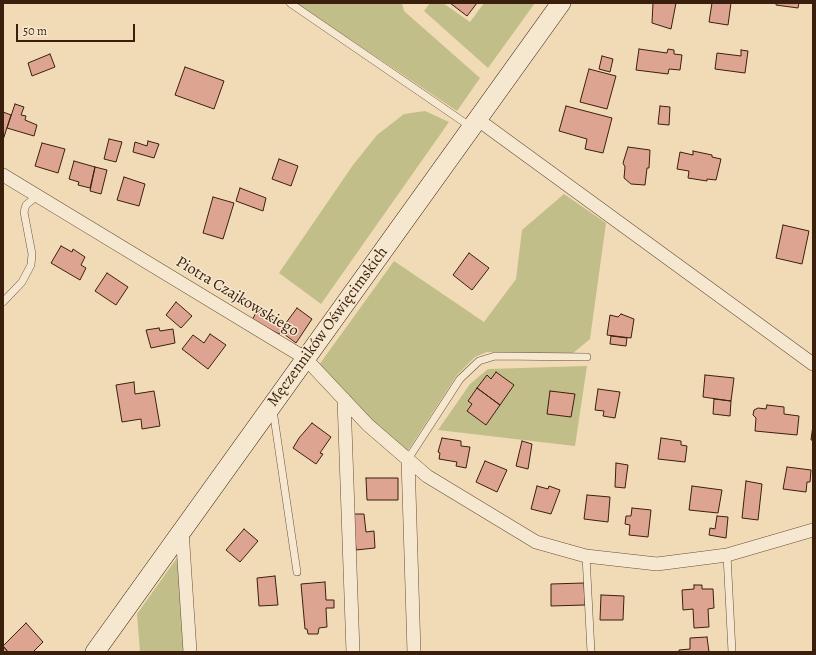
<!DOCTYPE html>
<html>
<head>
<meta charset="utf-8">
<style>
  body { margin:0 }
  #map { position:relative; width:816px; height:655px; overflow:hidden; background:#f1dbb7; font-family:Alegreya,serif }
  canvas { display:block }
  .frame { position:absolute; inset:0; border:4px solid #3b1f0d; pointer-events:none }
  .scale { position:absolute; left:16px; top:24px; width:119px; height:18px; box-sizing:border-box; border:2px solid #3b1f0d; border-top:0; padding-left:5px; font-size:12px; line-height:14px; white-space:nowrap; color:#3b1f0d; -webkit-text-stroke:3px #f6e8d0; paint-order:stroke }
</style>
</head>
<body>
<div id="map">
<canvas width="816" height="655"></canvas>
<div class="frame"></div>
<div class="scale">50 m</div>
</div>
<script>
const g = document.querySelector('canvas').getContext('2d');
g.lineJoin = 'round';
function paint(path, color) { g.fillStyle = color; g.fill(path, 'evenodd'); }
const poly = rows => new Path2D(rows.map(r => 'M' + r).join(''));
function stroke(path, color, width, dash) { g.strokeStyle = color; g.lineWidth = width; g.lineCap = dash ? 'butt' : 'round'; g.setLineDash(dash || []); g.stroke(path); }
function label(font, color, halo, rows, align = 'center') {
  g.font = font + ' Alegreya,serif'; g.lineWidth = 3; g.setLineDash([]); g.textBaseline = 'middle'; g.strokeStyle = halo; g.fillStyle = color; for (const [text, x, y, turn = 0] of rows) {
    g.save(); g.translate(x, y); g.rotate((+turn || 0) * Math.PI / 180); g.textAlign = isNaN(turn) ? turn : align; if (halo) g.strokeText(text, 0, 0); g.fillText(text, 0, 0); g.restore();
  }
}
const green = poly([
  [296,3,402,3,404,11,480,78,457,111],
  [430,3,443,3,470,22,484,3,535,3,488,68,424,11],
  [425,111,449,122,321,304,279,273,353,165,377,135,404,114],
  [564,194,606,223,590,339,572,354,487,352,475,357,457,375,407,452,372,422,319,365,394,261,484,322,516,279,522,230],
  [587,366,575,446,438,430,470,384,488,369],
  [179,555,186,652,140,652,137,614]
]);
const building = poly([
  [450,3,477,3,467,16,450,3],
  [653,3,676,3,671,29,652,23,653,3],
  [712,3,731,3,728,25,709,22,712,3],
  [776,3,799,3,798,8,776,5,776,3],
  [639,49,667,53,668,49,674,50,674,54,682,55,680,70,669,69,668,74,636,70,639,49],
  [741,50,748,51,745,73,715,69,717,53,741,56,741,50],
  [50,54,55,67,32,76,28,63,50,54],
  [602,56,613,59,610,72,599,69,602,56],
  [185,67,224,81,214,109,175,95,185,67],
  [589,69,616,76,607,109,580,102,589,69],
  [15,104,24,107,21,115,26,116,25,120,37,125,34,136,7,128,15,104],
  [566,106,612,118,603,153,585,149,587,139,559,131,566,106],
  [660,106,670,107,669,125,658,124,660,106],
  [3,112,11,115,3,140,3,112],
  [109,139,122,142,116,162,104,159,109,139],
  [148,141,159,144,154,158,133,152,135,142,147,146,148,141],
  [42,143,65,149,58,173,35,166,42,143],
  [628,147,650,150,649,168,647,168,645,185,631,184,624,178,625,167,623,163,628,147],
  [693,151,712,155,712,157,721,159,716,180,707,179,707,181,688,178,689,171,677,169,680,152,693,155,693,151],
  [279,159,298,166,291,186,272,179,279,159],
  [74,161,95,167,90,188,78,185,79,182,69,179,74,161],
  [95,167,107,170,101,194,90,191,95,167],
  [124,177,145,184,139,206,117,200,124,177],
  [240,188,266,198,263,211,236,201,240,188],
  [213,197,234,203,223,239,203,233,213,197],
  [783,225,809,231,802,264,776,258,783,225],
  [61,246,72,252,73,249,85,257,81,265,86,268,80,280,51,263,61,246],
  [469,253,489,268,472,290,453,275,469,253],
  [107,273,128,287,116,305,95,291,107,273],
  [176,302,192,316,181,328,166,315,176,302],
  [297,308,312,319,296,343,280,331,297,308],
  [257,311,284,326,279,334,252,320,257,311],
  [621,314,634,319,631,338,607,335,610,315,618,317,621,314],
  [159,328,160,331,173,329,175,343,151,348,146,330,159,328],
  [210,334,226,345,208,369,182,349,193,335,204,343,210,334],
  [611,336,627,338,626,346,610,344,611,336],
  [496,372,514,385,500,405,477,388,487,375,491,379,496,372],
  [705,375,734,378,731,401,703,397,705,375],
  [134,382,135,394,154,391,160,426,142,429,141,419,122,422,116,385,134,382],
  [477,388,500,405,486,425,467,411,472,404,468,401,477,388],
  [598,389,620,392,615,418,603,416,604,411,595,410,598,389],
  [550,391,575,394,571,417,547,414,550,391],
  [714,399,731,401,730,416,713,414,714,399],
  [767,405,784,407,784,414,799,416,797,435,755,431,756,418,753,415,754,410,758,408,766,409,767,405],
  [312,423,331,437,320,453,323,454,316,464,293,448,299,438,312,423],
  [813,425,813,440,811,440,813,425],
  [442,438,461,441,461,446,470,447,466,468,456,466,457,462,439,459,440,453,438,452,442,438],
  [661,438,681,441,681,445,687,446,685,462,658,459,661,438],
  [522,441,532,444,528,469,516,466,522,441],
  [485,461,507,470,497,492,476,482,485,461],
  [616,463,628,465,625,488,615,487,616,463],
  [787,467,811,470,810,482,807,482,806,492,783,489,787,467],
  [366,478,398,478,398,500,367,500,366,478],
  [746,481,762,484,758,520,742,518,746,481],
  [537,486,548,489,549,486,560,490,551,514,531,509,537,486],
  [692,486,722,490,718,513,689,510,692,486],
  [587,495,610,497,608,522,584,519,587,495],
  [632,508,651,510,648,537,629,535,630,525,625,524,626,516,631,516,632,508],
  [353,514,364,514,366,532,374,531,375,548,356,550,353,514],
  [717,516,728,517,726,538,709,535,710,528,715,529,717,516],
  [244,529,258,541,240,562,226,550,244,529],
  [275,576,278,605,259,606,257,578,275,576],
  [325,582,326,600,334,600,334,608,326,608,327,627,319,628,318,634,308,634,307,629,305,629,301,584,325,582],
  [584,583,585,605,551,606,551,584,584,583],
  [694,585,702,585,702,589,713,589,714,608,708,609,709,627,694,628,693,609,683,610,682,590,694,589,694,585],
  [601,595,624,596,623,620,600,620,601,595],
  [26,623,43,642,33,652,8,652,3,646,26,623],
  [707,637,709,652,679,652,679,650,690,649,690,638,707,637],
  [3,646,8,652,3,652,3,646]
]);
const service = poly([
  [290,3,471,127],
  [3,302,22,282,31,265,32,254,24,212,26,205,37,196],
  [273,410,297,572],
  [408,459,460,379,479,361,495,356,587,357],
  [727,555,732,652],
  [586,556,591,652]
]);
const minor = poly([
  [477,119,813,364],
  [3,175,305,358,368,425,427,476,536,542,586,556,657,564,727,555,813,530],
  [344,399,353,652],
  [408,459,414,652],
  [182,530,190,652]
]);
const secondary = poly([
  [95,652,561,3]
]);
const streetNames = [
  ["Piotra Czajkowskiego",237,297,31],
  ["Męczenników Oświęcimskich",328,327,-54]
];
paint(green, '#c1be89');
paint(building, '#dda591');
stroke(building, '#3b1f0d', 1);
stroke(service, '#684e38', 8);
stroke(minor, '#684e38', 14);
stroke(secondary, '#3b1f0d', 20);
stroke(service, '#f6e8d0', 7);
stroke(minor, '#f6e8d0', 13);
stroke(secondary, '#f6e8d0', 19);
label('16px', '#3b1f0d', '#f6e8d0', streetNames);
</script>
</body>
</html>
